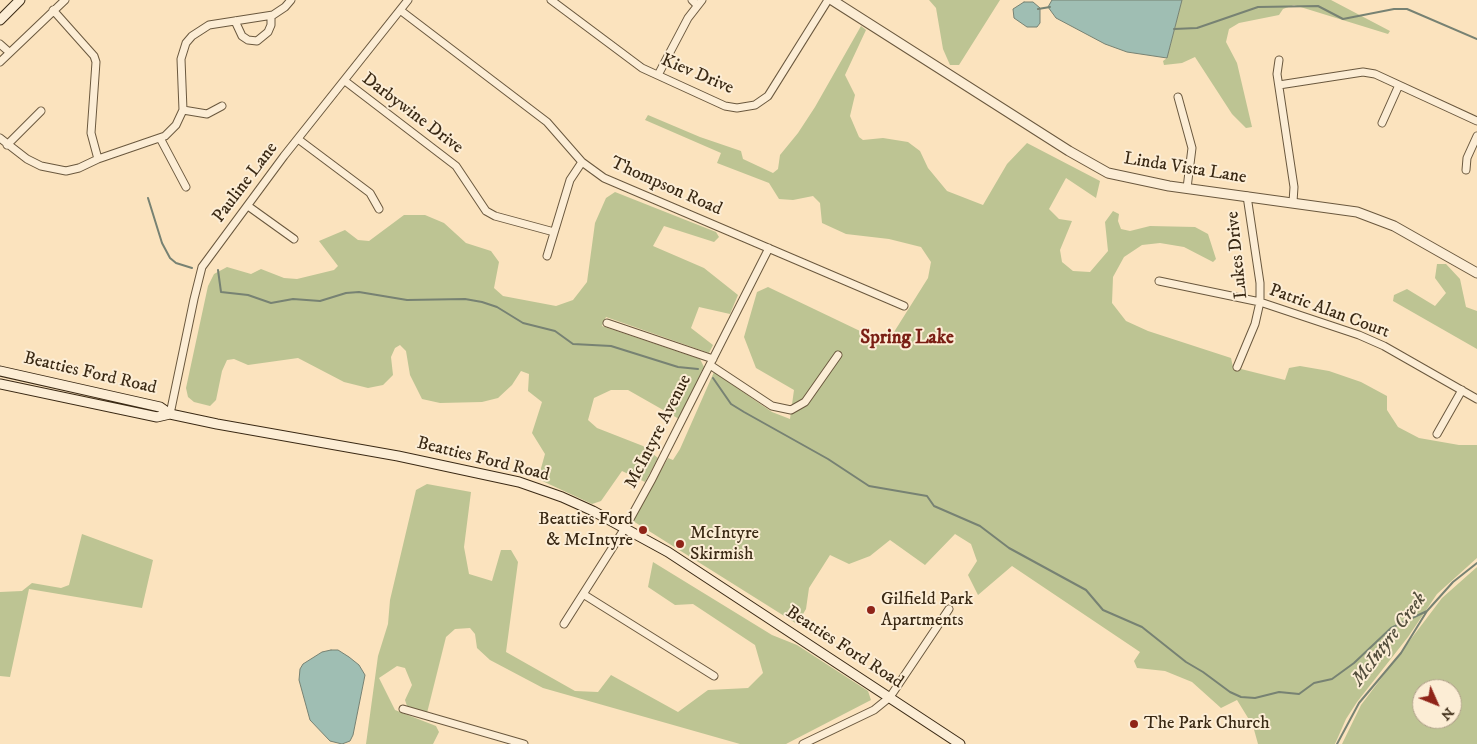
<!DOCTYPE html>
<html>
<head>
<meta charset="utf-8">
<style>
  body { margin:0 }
  #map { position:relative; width:1477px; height:744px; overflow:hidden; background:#fbe3be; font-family:"IM FELL DW Pica",serif }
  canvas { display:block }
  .north { position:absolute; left:1412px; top:679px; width:50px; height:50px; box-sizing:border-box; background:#fcedd5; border:1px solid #ae9f88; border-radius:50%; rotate:134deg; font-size:14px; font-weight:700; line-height:20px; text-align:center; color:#3a2914 }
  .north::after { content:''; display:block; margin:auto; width:18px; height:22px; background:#8f2418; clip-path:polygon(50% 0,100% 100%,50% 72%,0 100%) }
</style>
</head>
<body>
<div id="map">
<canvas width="1477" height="744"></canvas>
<div class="north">N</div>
</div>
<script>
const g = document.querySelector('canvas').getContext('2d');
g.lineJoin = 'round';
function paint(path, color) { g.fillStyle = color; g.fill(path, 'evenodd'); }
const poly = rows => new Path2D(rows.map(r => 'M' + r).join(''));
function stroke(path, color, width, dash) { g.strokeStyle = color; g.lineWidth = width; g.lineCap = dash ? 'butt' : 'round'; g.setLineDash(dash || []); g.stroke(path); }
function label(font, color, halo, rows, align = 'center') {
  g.font = font + ' "IM FELL DW Pica",serif'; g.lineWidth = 4; g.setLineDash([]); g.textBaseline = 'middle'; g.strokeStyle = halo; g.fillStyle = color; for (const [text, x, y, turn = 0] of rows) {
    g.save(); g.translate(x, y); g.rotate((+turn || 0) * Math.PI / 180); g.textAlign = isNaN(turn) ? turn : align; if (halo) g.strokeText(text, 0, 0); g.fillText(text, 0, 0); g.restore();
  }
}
const green = poly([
  [929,0,1000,0,959,65,950,65,943,49,936,8],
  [1182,0,1331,0,1390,31,1388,34,1294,5,1283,9,1279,15,1239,23,1229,29,1226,42,1237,63,1252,127,1246,128,1232,114,1195,57,1182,63,1164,65,1163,61,1167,58],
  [861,26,866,30,845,75,855,95,850,116,859,137,863,140,883,138,908,142,920,151,928,168,947,191,983,205,1007,164,1027,143,1100,181,1096,198,1066,178,1049,209,1059,219,1072,221,1060,250,1062,262,1073,271,1090,272,1108,251,1105,222,1113,211,1119,214,1118,221,1121,229,1130,231,1150,226,1195,227,1208,234,1216,259,1213,262,1184,247,1160,243,1142,245,1124,257,1113,277,1112,303,1126,321,1148,331,1231,358,1233,367,1285,380,1289,368,1300,366,1329,371,1361,382,1387,396,1387,410,1398,427,1419,438,1459,445,1477,445,1477,558,1437,594,1408,637,1357,702,1346,719,1335,744,1258,744,1253,726,1237,700,1221,708,1192,682,1165,671,1137,668,1134,661,1140,652,1012,566,978,595,968,575,977,561,971,544,955,534,925,565,890,540,870,556,849,564,830,555,809,588,806,609,797,624,633,521,668,458,673,460,680,449,714,372,772,412,790,419,794,390,756,368,744,337,757,292,768,287,883,342,894,332,928,278,931,262,921,247,889,239,846,234,822,223,820,203,813,196,793,200,779,199,769,183,717,163,721,153,645,120,648,115,700,137,741,151,743,159,773,173,778,169,780,155,798,133,815,107],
  [615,192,716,232,719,237,714,242,664,226,653,246,704,268,738,295,730,314,699,307,691,328,713,345,709,353,606,317,602,326,700,359,704,367,679,419,628,390,611,390,594,398,588,420,597,428,643,446,658,458,645,482,622,471,601,501,592,504,538,479,545,454,532,433,542,402,528,391,529,374,521,371,512,385,498,398,482,402,440,403,422,399,410,375,406,351,400,345,395,348,391,357,393,375,383,385,368,388,344,382,298,358,248,365,234,359,227,360,222,371,216,400,210,406,194,402,188,397,186,388,208,286,214,274,227,267,251,274,261,269,284,278,297,279,334,270,338,266,319,241,345,230,358,240,369,241,404,215,425,215,444,223,466,243,491,251,499,262,494,288,503,296,556,306,573,300,587,282,595,223,606,198],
  [1437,264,1446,264,1460,279,1466,307,1477,311,1477,349,1393,301,1394,295,1407,289,1435,306,1446,293,1435,278],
  [427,484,471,492,464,547,469,574,492,581,501,550,511,550,518,562,506,652,575,691,598,692,611,675,678,712,708,690,748,688,763,673,755,645,693,604,675,605,648,587,653,562,772,635,797,645,868,691,871,700,786,744,740,744,543,688,490,660,477,648,475,634,470,628,455,629,446,637,427,713,407,706,405,700,412,685,405,668,397,666,379,678,395,710,436,726,439,732,433,744,366,744,378,656,388,624,390,600,416,490],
  [82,534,153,560,142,608,29,589,10,677,0,676,0,592,22,591,32,583,61,588,69,585],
  [1477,567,1477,744,1342,744,1361,705,1442,598],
  [1422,689,1452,689,1452,719,1422,719]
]);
const water = poly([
  [1052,0,1182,0,1167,58,1127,52,1105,44,1056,18,1048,7,1052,0],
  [1024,2,1033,2,1040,8,1040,23,1037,27,1027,27,1014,18,1013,9,1024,2],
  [331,650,338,650,349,657,359,665,365,675,353,735,350,741,342,744,330,741,310,720,299,680,300,669,303,664,322,652,331,650]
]);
const stream = poly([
  [1038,9,1050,7],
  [1174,29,1197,28,1258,7,1318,6,1343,19,1394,9,1407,9,1477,39],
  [148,198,162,243,170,258,176,263,192,268],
  [218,270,221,292,248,295,271,303,293,299,320,301,346,293,359,292,407,300,465,299,482,302,497,307,523,323,555,331,573,344,611,346,678,367,698,369],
  [713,378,731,404,744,412,828,459,869,486,927,496,934,506,980,526,1009,548,1086,590,1103,610,1142,627,1186,662,1203,672,1230,692,1241,697,1255,698,1279,692,1299,694,1314,683,1332,679,1354,663,1391,628,1427,611],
  [1337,744,1359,703,1401,653,1427,611,1453,582,1477,563]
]);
const minor = poly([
  [551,0,642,68,725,106,737,108,755,105,768,96,828,0],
  [692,0,697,5],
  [53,10,94,56,96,62,91,133,98,159],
  [400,10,547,122,582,162,604,178,904,306],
  [235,21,242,36,248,40,257,41,268,32,271,25,271,16],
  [0,44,9,52],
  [1279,60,1277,74,1294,187,1293,202],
  [0,62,65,0],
  [658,75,688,18,702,0],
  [345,81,456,166,486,211,495,216,554,232],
  [1279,85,1363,72,1375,74,1477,121],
  [1178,97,1192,148,1187,188],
  [183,110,207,114,222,106],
  [1382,123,1399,85],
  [0,138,27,159,41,166,66,171,79,168,98,159,165,136,176,125,183,110,181,59,186,43,192,36,209,25,273,15,285,7,291,0],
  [160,138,186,187],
  [298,139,370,193,379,209],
  [7,145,41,111],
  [1466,170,1467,158,1477,136],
  [248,206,294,239],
  [547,256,570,180,582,162],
  [1159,281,1260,302,1359,335,1384,346,1477,399],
  [607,323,713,359],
  [710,365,772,406,791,410,805,402,838,355],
  [1237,367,1255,324,1260,302,1260,283,1247,196],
  [170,414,194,299,202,267,284,156,408,0],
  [1437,434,1462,390],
  [583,594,714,676],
  [564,624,625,528,652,479,769,248],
  [403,709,524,744],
  [803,744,874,710,890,697,949,609]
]);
const tertiary = poly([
  [832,0,1069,151,1108,173,1169,186,1357,212,1394,226,1477,273]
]);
const secondary = poly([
  [0,20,20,0],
  [0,371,160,407,170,414,217,424,398,456,519,482,562,497,593,511,668,552,960,744],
  [0,384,157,417,170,414]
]);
const markers = [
  [643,530,5,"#8f2418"],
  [680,544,5,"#8f2418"],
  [871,610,5,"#8f2418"],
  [1134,724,5,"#8f2418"]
];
const streetNames = [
  ["Kiev Drive",697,75,23],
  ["Darbywine Drive",412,114,37],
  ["Linda Vista Lane",1185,169,9],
  ["Pauline Lane",246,183,-53],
  ["Thompson Road",666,187,24],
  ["Lukes Drive",1238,255,-96],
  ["Patric Alan Court",1329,312,20],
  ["Beatties Ford Road",90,374,13],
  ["McIntyre Avenue",659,432,-63],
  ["Beatties Ford Road",483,460,14],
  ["Beatties Ford Road",844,648,33]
];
const poiNames = [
  ["Beatties Ford",633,520,"right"],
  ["& McIntyre",633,541,"right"],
  ["McIntyre",690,534],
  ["Skirmish",690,555],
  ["Gilfield Park",881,600],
  ["Apartments",881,621],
  ["The Park Church",1144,724]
];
const neighbourhoodNames = [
  ["Spring Lake",907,339]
];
const waterNames = [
  ["McIntyre Creek",1390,640,-53]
];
paint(green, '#bdc493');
paint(water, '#9fbeb3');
stroke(water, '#778273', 1);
stroke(stream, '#778273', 2);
stroke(minor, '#6a583e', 9);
stroke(tertiary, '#6a583e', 11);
stroke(secondary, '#3a2914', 11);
stroke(minor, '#fcedd5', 7);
stroke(tertiary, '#fcedd5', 9);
stroke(secondary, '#fcedd5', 9);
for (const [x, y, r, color] of markers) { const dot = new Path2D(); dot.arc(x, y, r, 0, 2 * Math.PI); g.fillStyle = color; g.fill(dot); stroke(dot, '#fcedd5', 2); }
label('18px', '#3a2914', '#fcedd5', streetNames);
label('18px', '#3a2914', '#fcedd5', poiNames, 'left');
label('bold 19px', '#7a1f14', '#fcedd5', neighbourhoodNames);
label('italic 19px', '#534e3c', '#fcedd5', waterNames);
</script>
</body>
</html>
